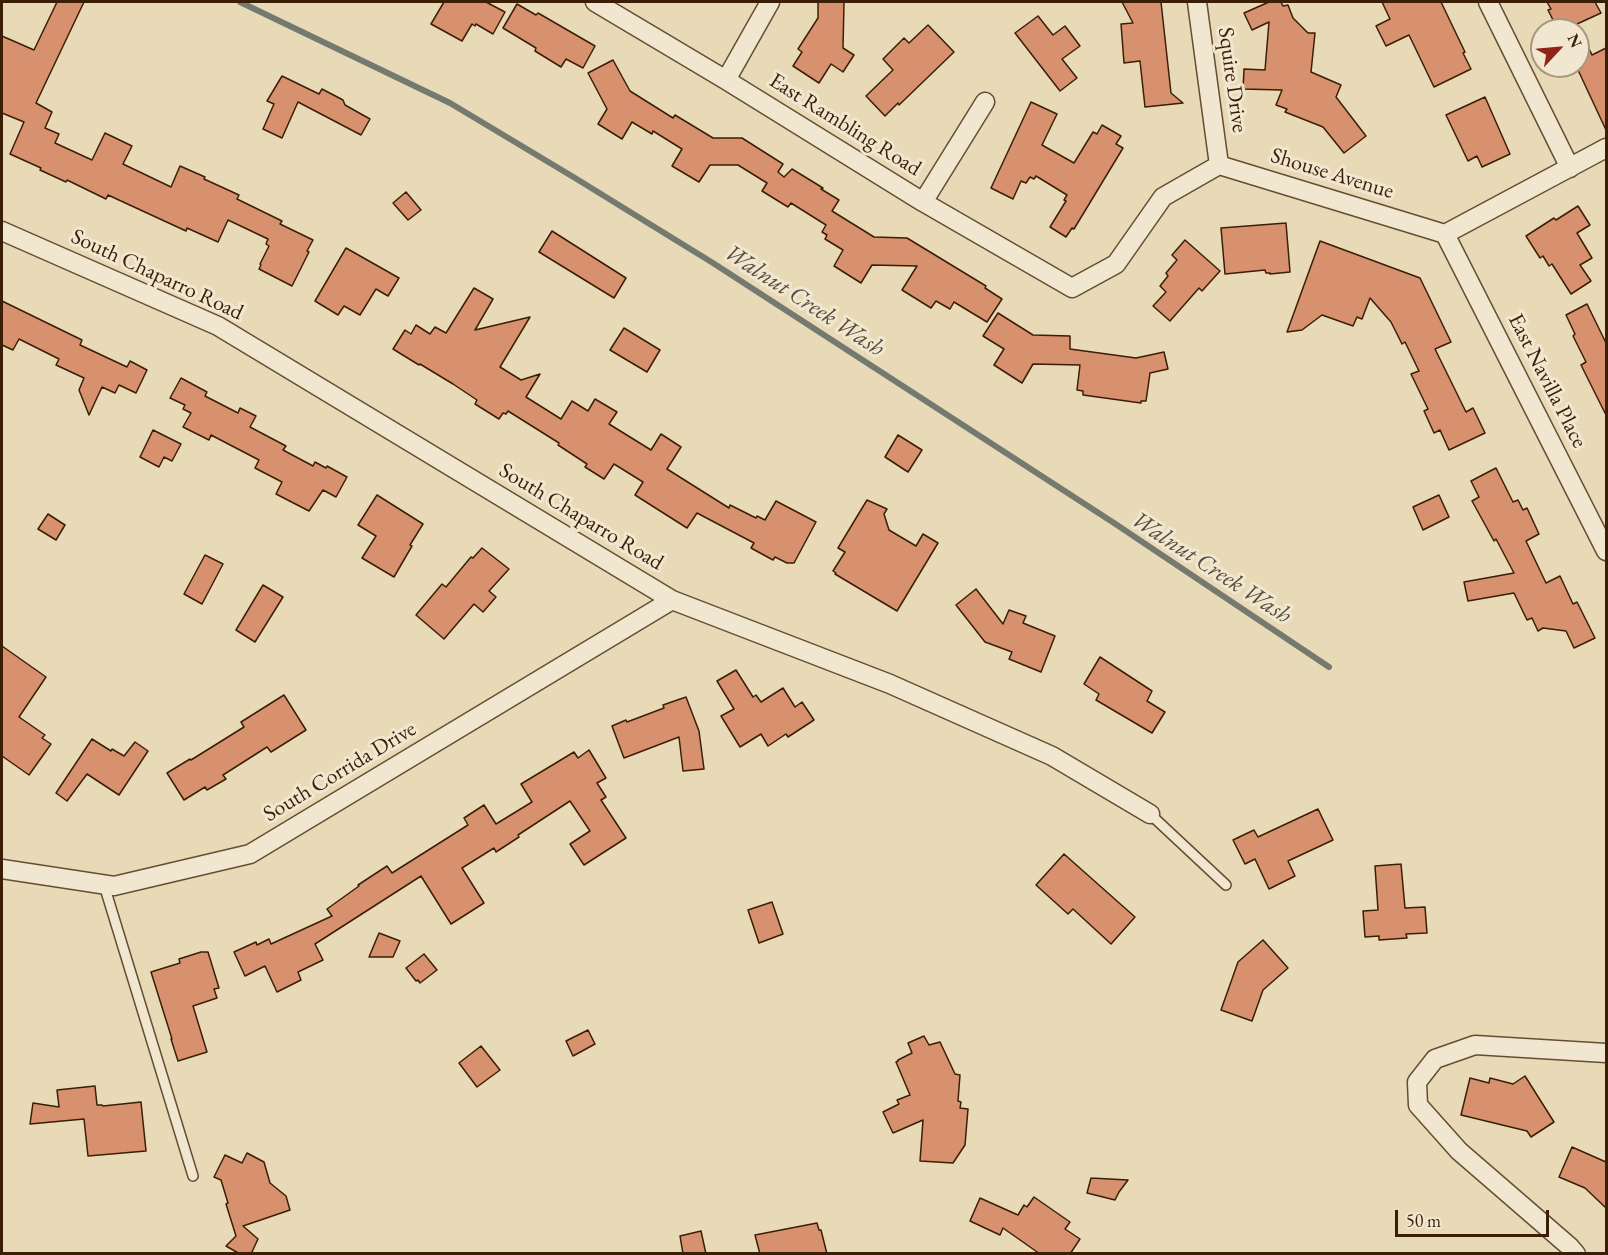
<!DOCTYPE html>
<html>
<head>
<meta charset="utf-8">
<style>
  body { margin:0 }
  #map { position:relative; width:1608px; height:1255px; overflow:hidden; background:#e9dab7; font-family:"EB Garamond",serif }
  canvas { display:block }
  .frame { position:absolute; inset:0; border:3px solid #3a1e05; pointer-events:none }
  .north { position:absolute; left:1530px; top:18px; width:60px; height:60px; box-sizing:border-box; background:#f1e7d0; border:2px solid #a8977f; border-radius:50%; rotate:64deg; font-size:16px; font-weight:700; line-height:24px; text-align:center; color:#3a1e05 }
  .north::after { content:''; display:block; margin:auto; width:21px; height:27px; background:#8f2418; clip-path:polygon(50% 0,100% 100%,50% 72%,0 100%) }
  .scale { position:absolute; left:1395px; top:1210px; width:154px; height:27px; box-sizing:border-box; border:3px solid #3a1e05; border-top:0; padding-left:8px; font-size:18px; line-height:21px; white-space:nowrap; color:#3a1e05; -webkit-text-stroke:4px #f1e7d0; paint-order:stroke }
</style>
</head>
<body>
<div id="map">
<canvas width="1608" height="1255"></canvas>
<div class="frame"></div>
<div class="north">N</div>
<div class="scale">50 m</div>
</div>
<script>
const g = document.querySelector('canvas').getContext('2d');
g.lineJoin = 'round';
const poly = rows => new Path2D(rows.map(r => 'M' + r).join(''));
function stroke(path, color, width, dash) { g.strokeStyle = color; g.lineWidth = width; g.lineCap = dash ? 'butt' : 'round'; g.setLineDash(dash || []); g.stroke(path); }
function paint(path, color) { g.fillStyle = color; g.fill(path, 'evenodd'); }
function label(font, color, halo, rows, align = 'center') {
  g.font = font + ' "EB Garamond",serif'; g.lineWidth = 6; g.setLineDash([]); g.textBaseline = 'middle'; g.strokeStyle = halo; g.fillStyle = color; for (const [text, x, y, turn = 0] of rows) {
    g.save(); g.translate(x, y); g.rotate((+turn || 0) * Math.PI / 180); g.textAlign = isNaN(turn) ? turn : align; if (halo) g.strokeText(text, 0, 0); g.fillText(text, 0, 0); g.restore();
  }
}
const stream = poly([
  [240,2,450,103,575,178,713,263,1114,523,1329,667]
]);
const building = poly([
  [57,2,84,2,36,103,52,112,45,128,59,134,55,143,92,160,105,133,132,146,123,164,171,187,180,166,205,177,204,179,239,195,237,199,282,221,280,224,313,240,307,251,309,252,292,286,259,269,261,265,260,264,269,246,266,244,268,239,228,220,218,242,187,228,186,231,108,195,106,199,67,180,66,182,40,170,41,168,10,154,24,122,2,113,2,36,34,50,57,2],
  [444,2,486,2,505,12,493,34,476,24,475,26,472,24,462,41,431,24,444,2],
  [818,2,844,2,843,48,854,55,843,72,831,64,819,83,793,66,802,52,798,49,818,18,818,2],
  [1122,2,1161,2,1171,93,1183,103,1145,107,1140,61,1124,63,1121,24,1133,23,1122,2],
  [1269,2,1281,2,1283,6,1288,5,1293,18,1308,33,1315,33,1311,72,1341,85,1336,97,1366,136,1344,153,1323,127,1285,112,1287,109,1276,105,1282,90,1243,89,1244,69,1265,70,1269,22,1252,30,1244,13,1269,2],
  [1382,2,1441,2,1465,52,1463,53,1471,69,1434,87,1409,35,1386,46,1376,26,1390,19,1382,2],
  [1547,2,1595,2,1601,13,1577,24,1592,55,1606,48,1606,130,1578,70,1578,30,1558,30,1548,10,1551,9,1547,2],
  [517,4,536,15,538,13,595,46,583,68,566,59,561,67,535,51,536,48,503,28,517,4],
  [1038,16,1053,35,1065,26,1080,46,1062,59,1077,78,1060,91,1015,33,1038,16],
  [928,25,954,52,899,105,898,103,885,116,866,96,893,70,883,59,904,38,909,43,928,25],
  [613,60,630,91,673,118,675,115,713,138,742,138,783,164,778,172,784,177,792,169,823,188,821,189,839,200,832,211,874,237,907,238,986,286,985,288,1002,299,987,322,954,302,950,309,936,301,931,308,902,290,917,266,872,265,861,283,834,266,843,250,825,239,827,235,822,232,826,225,791,203,788,207,762,191,767,183,738,165,710,165,699,182,672,166,682,149,653,131,652,134,632,122,622,139,598,124,607,109,588,73,613,60],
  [282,76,319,94,322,89,343,100,345,105,370,119,361,135,298,102,282,138,263,129,274,104,267,101,282,76],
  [1485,97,1510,154,1482,167,1477,156,1468,161,1446,115,1485,97],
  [1031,102,1057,114,1042,145,1074,163,1093,132,1097,134,1102,125,1121,136,1116,144,1123,148,1074,229,1072,228,1066,237,1050,227,1066,201,1064,200,1067,195,1036,176,1034,179,1030,177,1026,183,1021,181,1013,199,991,188,1031,102],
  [406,192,421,210,408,220,393,203,406,192],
  [1578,206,1590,225,1577,233,1592,258,1580,265,1591,281,1571,294,1552,264,1549,266,1543,256,1540,258,1526,236,1554,218,1556,220,1578,206],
  [1286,223,1290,272,1270,274,1270,273,1266,273,1265,270,1225,274,1221,228,1286,223],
  [552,231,626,278,614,298,539,252,552,231],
  [1185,240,1220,271,1202,291,1199,288,1170,321,1153,306,1166,292,1160,286,1168,276,1166,273,1177,260,1172,255,1185,240],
  [1320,241,1420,278,1451,342,1435,349,1466,412,1473,408,1485,433,1449,450,1440,430,1434,433,1424,411,1428,409,1411,374,1419,371,1405,342,1402,344,1391,322,1370,298,1362,319,1357,317,1353,326,1322,315,1302,330,1287,332,1320,241],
  [346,248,399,278,388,296,376,289,360,315,344,306,338,315,315,301,346,248],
  [474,288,493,299,475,330,530,317,500,367,521,380,540,374,526,397,561,419,572,401,588,411,595,399,617,412,609,424,651,450,661,434,681,447,667,469,729,508,730,505,756,518,757,516,765,520,776,501,816,522,794,563,787,563,775,557,773,560,751,548,754,543,697,513,687,528,635,495,643,482,614,464,604,479,585,467,587,464,558,445,559,443,508,411,506,414,503,413,499,419,475,404,477,400,453,384,420,364,419,365,393,349,405,330,411,334,416,325,430,334,435,327,446,333,474,288],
  [2,301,82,340,80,345,127,367,130,361,147,370,136,393,119,385,115,393,102,387,89,415,79,390,84,378,56,365,59,359,19,339,13,350,2,345,2,301],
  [1587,304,1606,343,1606,415,1581,365,1586,362,1573,336,1575,334,1566,315,1587,304],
  [998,313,1033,335,1070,336,1070,349,1136,358,1164,352,1168,369,1150,373,1146,401,1141,401,1141,403,1083,395,1083,391,1077,390,1080,365,1033,364,1022,383,994,365,1004,349,983,336,998,313],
  [624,328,660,350,647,372,610,350,624,328],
  [181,378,207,392,205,396,238,413,240,408,256,416,250,427,286,446,283,450,313,466,315,462,326,468,327,466,347,477,336,497,323,490,309,511,276,494,282,482,255,468,259,460,211,435,209,440,183,427,191,413,183,409,185,405,170,398,181,378],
  [153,430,181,444,172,461,164,457,159,467,140,457,153,430],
  [898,435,922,450,908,472,885,457,898,435],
  [1496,468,1513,502,1518,500,1523,510,1527,508,1539,534,1526,541,1546,583,1560,576,1573,604,1577,602,1595,638,1574,648,1566,631,1543,628,1538,631,1532,618,1527,620,1514,593,1468,601,1464,582,1514,573,1496,539,1494,541,1472,501,1479,497,1471,481,1496,468],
  [377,495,423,524,410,545,412,546,394,577,362,558,376,536,358,525,377,495],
  [1439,495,1449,517,1423,530,1413,507,1439,495],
  [867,500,887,509,884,514,889,530,916,546,923,534,938,543,897,611,835,574,836,573,833,571,845,552,838,548,867,500],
  [48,514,65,525,56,540,38,529,48,514],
  [482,548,509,569,489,591,496,597,483,612,474,604,444,639,416,615,442,584,446,587,471,557,473,558,482,548],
  [205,555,223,564,202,604,184,594,205,555],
  [263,585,283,597,255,642,236,630,263,585],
  [976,589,1003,624,1009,610,1026,616,1023,623,1055,636,1041,672,1009,659,1012,652,985,642,956,605,976,589],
  [2,646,46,677,19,717,45,735,42,738,51,744,29,775,2,756,2,646],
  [1100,657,1152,691,1147,701,1165,712,1152,733,1096,700,1099,694,1084,684,1100,657],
  [736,670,753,697,756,695,761,702,783,688,795,707,802,702,814,720,788,737,786,734,768,746,761,734,740,747,721,716,734,709,717,681,736,670],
  [284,695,306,730,271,752,267,747,223,775,226,779,207,790,205,787,184,800,167,773,190,759,191,760,244,727,241,722,284,695],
  [686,697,699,731,704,769,683,771,679,737,624,758,612,726,626,720,627,722,664,708,663,705,686,697],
  [92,739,111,751,112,749,124,756,135,742,148,751,119,795,87,774,67,801,56,793,92,739],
  [589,750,606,778,597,783,606,797,601,800,626,838,584,865,570,844,590,831,570,801,518,835,519,837,496,852,494,848,462,868,484,903,451,924,421,876,315,944,323,960,298,972,301,980,277,992,265,966,245,976,234,952,256,942,257,945,269,939,271,944,332,916,327,909,359,886,358,885,387,866,392,873,468,825,464,818,484,805,496,824,532,802,521,784,574,752,578,758,589,750],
  [1318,809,1333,840,1288,861,1295,876,1269,889,1255,859,1245,864,1233,840,1254,830,1258,837,1318,809],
  [1064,854,1135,917,1111,944,1073,909,1068,914,1036,885,1064,854],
  [1401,864,1405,908,1425,907,1427,933,1406,934,1407,938,1379,940,1379,936,1365,937,1363,911,1378,910,1375,866,1401,864],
  [772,902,783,934,759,943,748,910,772,902],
  [379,933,400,941,393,957,369,957,379,933],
  [1263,940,1288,968,1263,990,1252,1021,1221,1010,1238,962,1263,940],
  [201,952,208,952,219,988,214,989,217,998,193,1006,207,1052,178,1061,171,1039,172,1039,151,972,180,963,179,959,201,952],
  [424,954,437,970,420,983,418,980,416,981,406,968,424,954],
  [588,1030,595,1044,573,1056,566,1041,588,1030],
  [924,1036,929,1045,940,1042,955,1074,960,1075,958,1101,961,1102,960,1108,968,1109,965,1145,953,1163,920,1161,923,1120,893,1133,883,1112,899,1104,897,1100,910,1095,896,1062,898,1061,898,1060,912,1053,908,1043,924,1036],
  [481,1046,500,1070,477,1087,459,1063,481,1046],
  [1525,1076,1554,1122,1531,1137,1527,1131,1461,1115,1470,1078,1489,1083,1490,1078,1513,1084,1525,1076],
  [95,1086,97,1105,102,1105,103,1106,141,1102,146,1151,88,1156,84,1119,30,1124,33,1103,59,1107,57,1090,95,1086],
  [1572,1147,1606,1162,1606,1208,1585,1188,1559,1177,1572,1147],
  [247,1153,264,1162,270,1183,286,1196,290,1210,243,1226,258,1239,251,1254,240,1254,226,1246,236,1236,226,1204,228,1203,221,1180,214,1177,225,1155,242,1163,247,1153],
  [1091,1178,1128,1180,1119,1192,1115,1200,1087,1193,1091,1178],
  [1034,1197,1070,1222,1065,1229,1080,1239,1070,1254,1040,1254,1003,1228,1000,1235,970,1221,980,1198,1018,1215,1024,1205,1027,1207,1034,1197],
  [817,1223,819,1230,821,1230,827,1254,760,1254,755,1235,817,1223],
  [701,1231,706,1254,683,1254,680,1236,701,1231]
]);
const service = poly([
  [1150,814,1226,885],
  [104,885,193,1176]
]);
const minor = poly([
  [595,2,726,80,923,202,1072,288,1116,264,1163,197,1219,165,1445,234,1606,148],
  [1197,2,1219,165],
  [1488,2,1570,168],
  [726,80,770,2],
  [923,202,985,102],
  [2,231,218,326,672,600,890,684,1052,756,1150,814],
  [1445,234,1606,551],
  [2,869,114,886,250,854,672,600],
  [1576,1254,1570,1247,1459,1151,1418,1105,1417,1082,1435,1059,1475,1045,1606,1053]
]);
const streetNames = [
  ["Squire Drive",1232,80,82],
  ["East Rambling Road",845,125,32],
  ["Shouse Avenue",1332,174,17],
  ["South Chaparro Road",157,275,25],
  ["East Navilla Place",1547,381,63],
  ["South Chaparro Road",581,517,31],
  ["South Corrida Drive",340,772,-31]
];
const waterNames = [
  ["Walnut Creek Wash",804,301,33],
  ["Walnut Creek Wash",1211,568,33]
];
stroke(stream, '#757a71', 6);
paint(building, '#d8916e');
stroke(building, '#3a1e05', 1.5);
stroke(service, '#664d32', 12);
stroke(minor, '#664d32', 21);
stroke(service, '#f1e7d0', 9);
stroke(minor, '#f1e7d0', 18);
label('22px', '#3a1e05', '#f1e7d0', streetNames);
label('italic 24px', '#574c3b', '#f1e7d0', waterNames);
</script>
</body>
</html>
